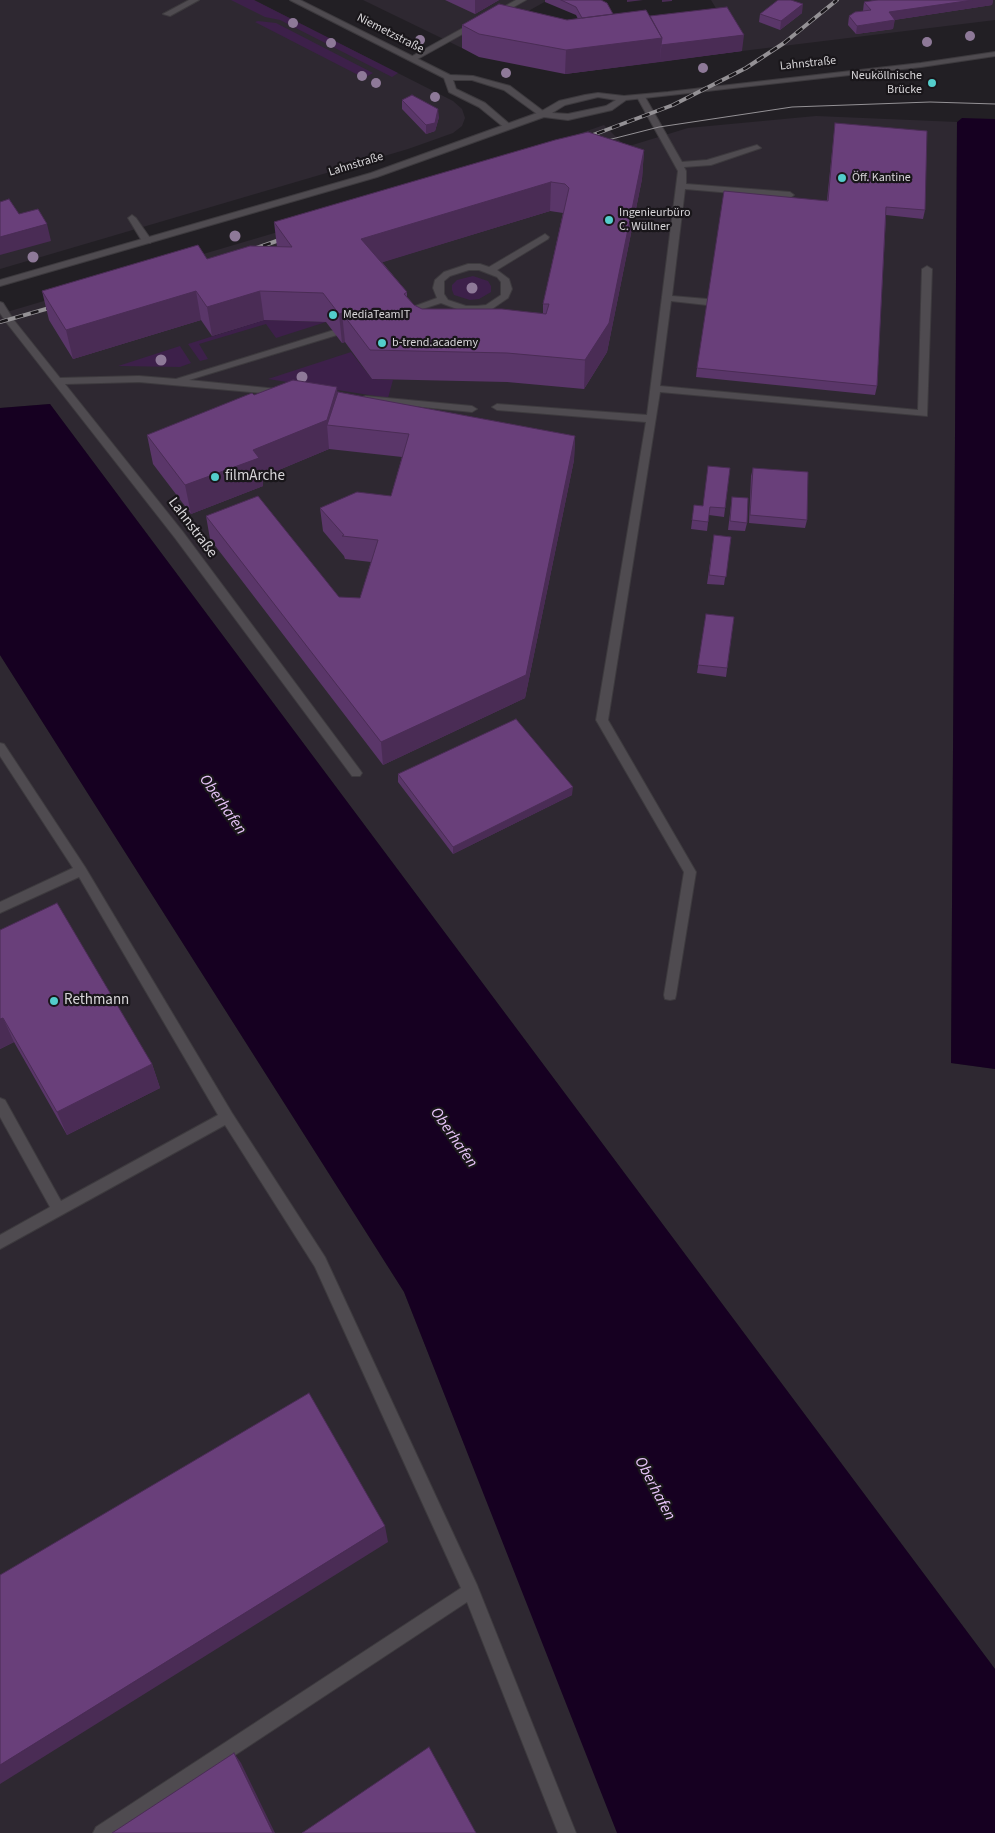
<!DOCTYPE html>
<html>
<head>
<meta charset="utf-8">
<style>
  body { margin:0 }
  canvas { display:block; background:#221f24 }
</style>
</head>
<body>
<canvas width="995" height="1833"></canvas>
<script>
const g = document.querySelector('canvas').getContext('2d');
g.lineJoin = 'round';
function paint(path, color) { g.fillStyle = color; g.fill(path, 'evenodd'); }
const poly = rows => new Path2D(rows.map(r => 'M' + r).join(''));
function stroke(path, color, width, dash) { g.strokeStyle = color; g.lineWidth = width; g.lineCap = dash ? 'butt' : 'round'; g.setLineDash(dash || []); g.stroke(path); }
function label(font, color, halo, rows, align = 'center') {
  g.font = font + ' "Source Sans 3",sans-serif'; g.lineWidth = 4.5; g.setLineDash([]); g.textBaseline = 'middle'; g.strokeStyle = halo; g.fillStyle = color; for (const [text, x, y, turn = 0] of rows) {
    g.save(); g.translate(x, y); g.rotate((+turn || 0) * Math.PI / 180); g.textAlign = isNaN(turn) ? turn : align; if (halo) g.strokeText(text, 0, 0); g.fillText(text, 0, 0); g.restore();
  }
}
const built = poly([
  [0,0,254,0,453,101,462,109,465,118,462,126,453,133,408,149,0,269],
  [363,0,548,0,462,48],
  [711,0,995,0,995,20,742,51],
  [816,116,957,122,951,1063,995,1069,995,1669,50,404,0,408,0,314,400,196,604,125,626,147,688,128],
  [0,655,404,1292,619,1833,0,1833]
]);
const green = poly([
  [231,0,254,0,398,73,392,77,280,20,265,17],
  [258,21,276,23,373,73,364,78,255,22],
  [473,276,488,281,491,286,491,292,479,299,470,300,454,295,452,290,452,285,457,280],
  [264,320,326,322,276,338,266,324,199,344,208,359,200,361,188,344],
  [180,346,191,363,180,367,118,366],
  [351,352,372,379,393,380,388,398,268,379]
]);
const water = poly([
  [962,118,995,119,995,1069,951,1063,957,122],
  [50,404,995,1669,995,1833,617,1833,404,1292,0,655,0,408]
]);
const service = poly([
  [189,0,199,0,170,16,163,14,189,0],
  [516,0,526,0,498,16,491,14,516,0],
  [472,23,479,25,414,61,407,59,472,23],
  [638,95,645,97,682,162,707,160,757,145,761,148,711,165,684,167,686,171,686,184,790,192,794,195,790,198,685,189,672,296,707,299,712,302,707,305,671,301,660,386,918,410,922,269,927,266,932,269,927,416,660,392,608,720,696,872,676,995,675,999,670,1000,665,999,664,995,684,872,596,720,646,422,497,410,492,407,497,404,647,415,678,171,637,97,638,95],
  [132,215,136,218,152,241,150,243,142,241,128,218,132,215],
  [545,234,549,237,548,239,497,270,509,279,512,289,508,298,492,309,465,312,441,303,404,315,399,312,437,298,433,288,435,280,444,272,468,264,480,264,489,267,545,234],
  [469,270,479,270,497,277,501,282,501,295,486,305,477,306,466,306,448,300,444,294,444,281,450,276,469,270],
  [0,302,3,303,13,319,60,378,139,376,176,379,331,331,337,331,337,335,189,380,287,390,289,392,284,395,139,382,65,384,183,532,360,770,362,773,360,776,352,776,175,538,6,322,0,313,0,302],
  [366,396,472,406,477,409,472,412,363,401,363,397,366,396],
  [0,743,4,744,85,867,232,1113,325,1257,477,1585,576,1833,558,1833,467,1602,117,1833,93,1833,96,1827,461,1588,315,1267,225,1125,0,1249,0,1235,50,1207,0,1117,0,1098,5,1100,61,1201,218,1115,79,877,0,913,0,902,73,868,0,756,0,743]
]);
const minor = poly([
  [290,0,300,0,450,75,473,76,510,86,547,114,540,116,504,90,472,80,453,80,456,89,485,103,513,127,506,129,479,107,449,92,444,78,290,0]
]);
const tertiary = poly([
  [995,52,995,56,921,67,626,100,612,110,568,120,544,117,377,177,0,286,0,280,371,173,540,112,559,101,585,95,598,93,624,96,668,92,921,63,995,52],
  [598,97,616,100,606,106,568,114,552,113,565,105,598,97]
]);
const tram = poly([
  [596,143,659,127,792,107,930,102,995,104]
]);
const rail = poly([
  [582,139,673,105,746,68,784,43,837,0],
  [248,251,288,237],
  [0,322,60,305]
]);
const trees = [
  [293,23,5],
  [970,36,5],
  [420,40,5],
  [927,42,5],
  [331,43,5],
  [703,68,5],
  [506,73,5],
  [362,76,5],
  [376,83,5],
  [435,97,5],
  [358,163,5],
  [235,236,5.5],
  [33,257,5.5],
  [472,288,5.5],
  [161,360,5.5],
  [302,377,5.5]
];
const wall = poly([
  [445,0,499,0,475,14],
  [545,0,601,0,613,14,650,16,742,51,565,74,479,57,462,48,462,25,567,20,578,19,576,15,545,2],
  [877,0,993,0,992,5,894,20,893,29,856,34,848,25,849,16,863,11,864,2],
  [802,13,780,30,759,22,760,14],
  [402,100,439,117,435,131,426,134,402,109],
  [835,123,925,210,923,219,886,215,877,386,875,395,696,377,697,368,827,200],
  [644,150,642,179,607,352,584,389,507,382,372,379,345,342,342,343,326,322,264,320,212,336,201,320,73,359,49,320,42,291,207,259,277,247,274,222],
  [550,211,563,213,543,304,543,313,422,309,414,305,407,297,407,292,382,262],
  [338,392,575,436,574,460,525,698,383,765,210,539,206,516,339,597,360,598,371,562,345,559,344,556,323,531,320,508,391,496,402,457,329,449,262,477,263,486,191,514,153,464,147,435,254,395],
  [730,468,724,517,709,515,707,531,691,529,694,505,703,506],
  [753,468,807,520,805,528,749,523,751,476],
  [732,497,747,523,745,531,728,530],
  [714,535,731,537,724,585,707,584],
  [706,614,734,617,726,677,697,673],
  [398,774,572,795,453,854,398,782],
  [0,930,152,1064,160,1088,67,1135,14,1042,0,1049]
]);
const shadedWall = poly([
  [475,0,499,0,475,14],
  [627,0,643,0,627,2],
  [662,0,672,0,672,1,662,2],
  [973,0,993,0,992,5,887,21,889,12],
  [803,4,802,13,780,30,781,21],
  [895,20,893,29,856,34,857,26],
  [744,35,742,51,660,62,661,45],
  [662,38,660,62,565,74,566,50],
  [438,109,439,117,435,131,426,134,426,125],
  [644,150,642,179,607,352,584,389,585,360],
  [551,182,550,211,364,268,361,239],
  [47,224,51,241,0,255,0,237],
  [196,291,201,320,73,359,66,330],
  [260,291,264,320,212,336,207,307],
  [342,313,345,342,342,343,339,314],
  [337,387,340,416,327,425,329,449,262,477,263,486,191,514,185,485,253,450],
  [575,436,574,460,525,698,383,765,381,742],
  [573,787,572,795,453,854,453,847],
  [3,1018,14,1042,0,1049,0,1019],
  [152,1064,160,1088,67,1135,57,1112],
  [385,1526,388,1542,0,1784,0,1765],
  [234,1753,241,1763,275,1833,273,1833]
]);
const building = poly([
  [561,0,601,0,607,3,613,14,582,18,576,7,561,0],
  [778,0,791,0,803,4,781,21,760,14,778,0],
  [877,0,973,0,889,12,895,20,857,26,849,16,855,12,871,10,864,2,877,0],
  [499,4,567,20,646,10,662,38,566,50,479,34,462,25,499,4],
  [727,7,744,35,661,45,662,38,650,16,727,7],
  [412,95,438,109,435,123,426,125,402,100,412,95],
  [835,123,927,131,925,210,886,207,877,386,697,368,724,191,828,201,835,123],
  [588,132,644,150,609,323,585,360,507,353,370,350,342,313,339,314,323,293,260,291,207,307,196,291,66,330,42,291,198,245,207,259,250,246,292,247,274,222,555,140,588,132],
  [551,182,565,184,569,188,543,304,549,304,546,314,502,309,422,309,414,305,404,294,407,292,361,239,551,182],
  [9,199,19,214,38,209,47,224,0,237,0,202,9,199],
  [293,380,337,387,327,420,253,450,259,458,185,485,147,435,252,393,254,395,293,380],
  [338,392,575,436,526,675,381,742,206,516,258,496,339,597,360,598,378,540,342,536,344,535,320,508,357,492,391,496,409,434,327,425,338,392],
  [708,466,730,468,725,508,710,507,708,522,692,520,694,505,703,506,708,466],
  [753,468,808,472,807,520,750,515,753,468],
  [732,497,748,498,747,523,730,521,732,497],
  [714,535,731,537,726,577,709,575,714,535],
  [706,614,734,617,727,668,698,665,706,614],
  [516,719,573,787,453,847,398,774,516,719],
  [57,903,152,1064,57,1112,3,1018,0,1019,0,930,57,903],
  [309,1393,385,1526,0,1765,0,1575,309,1393],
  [429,1747,476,1833,302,1833,429,1747],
  [234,1753,273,1833,112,1833,234,1753]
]);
const markers = [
  [932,83,5,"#53cdcb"],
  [842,178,5,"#53cdcb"],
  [609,220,5,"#53cdcb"],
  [333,315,5,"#53cdcb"],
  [382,343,5,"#53cdcb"],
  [215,477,5,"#53cdcb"],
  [54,1001,5,"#53cdcb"]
];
const farStreetnames = [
  ["Niemetzstraße",390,34,27],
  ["Lahnstraße",808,64,-6],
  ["Lahnstraße",356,165,-17]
];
const farPoinames = [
  ["Neuköllnische",922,76,"right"],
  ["Brücke",922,90,"right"],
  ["Öff. Kantine",852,178],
  ["Ingenieurbüro",619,213],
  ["C. Wüllner",619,227],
  ["MediaTeamIT",343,315],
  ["b-trend.academy",392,343]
];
const poiNames = [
  ["filmArche",225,477],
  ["Rethmann",64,1001]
];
const streetNames = [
  ["Lahnstraße",192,528,53]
];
const waterNames = [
  ["Oberhafen",222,805,55],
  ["Oberhafen",453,1138,55],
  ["Oberhafen",654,1489,62]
];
paint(built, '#2e2831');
paint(green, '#3d204a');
paint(water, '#160021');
stroke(service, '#3d3a3e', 2);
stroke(minor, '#3d3a3e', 2);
stroke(tertiary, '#3d3a3e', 2);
paint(service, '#4f4b50');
paint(minor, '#4f4b50');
paint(tertiary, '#4f4b50');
stroke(tram, '#949195', 1);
stroke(rail, '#949195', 4);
stroke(rail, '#19161a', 2.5, [8]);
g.fillStyle = '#8e7998';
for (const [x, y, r] of trees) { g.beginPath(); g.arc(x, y, r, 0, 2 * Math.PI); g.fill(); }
paint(wall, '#5a3669');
paint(shadedWall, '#4a2c55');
paint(building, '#693f7a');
stroke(building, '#4a2c55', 1);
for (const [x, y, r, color] of markers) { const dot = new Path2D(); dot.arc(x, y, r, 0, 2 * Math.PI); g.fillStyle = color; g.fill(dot); stroke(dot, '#19161a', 2); }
label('12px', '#d8d6d9', '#19161a', farStreetnames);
label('12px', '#d8d6d9', '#19161a', farPoinames, 'left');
label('15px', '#d8d6d9', '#19161a', poiNames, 'left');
label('15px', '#d8d6d9', '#19161a', streetNames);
label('italic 16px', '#e8c5f9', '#19161a', waterNames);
</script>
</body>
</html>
